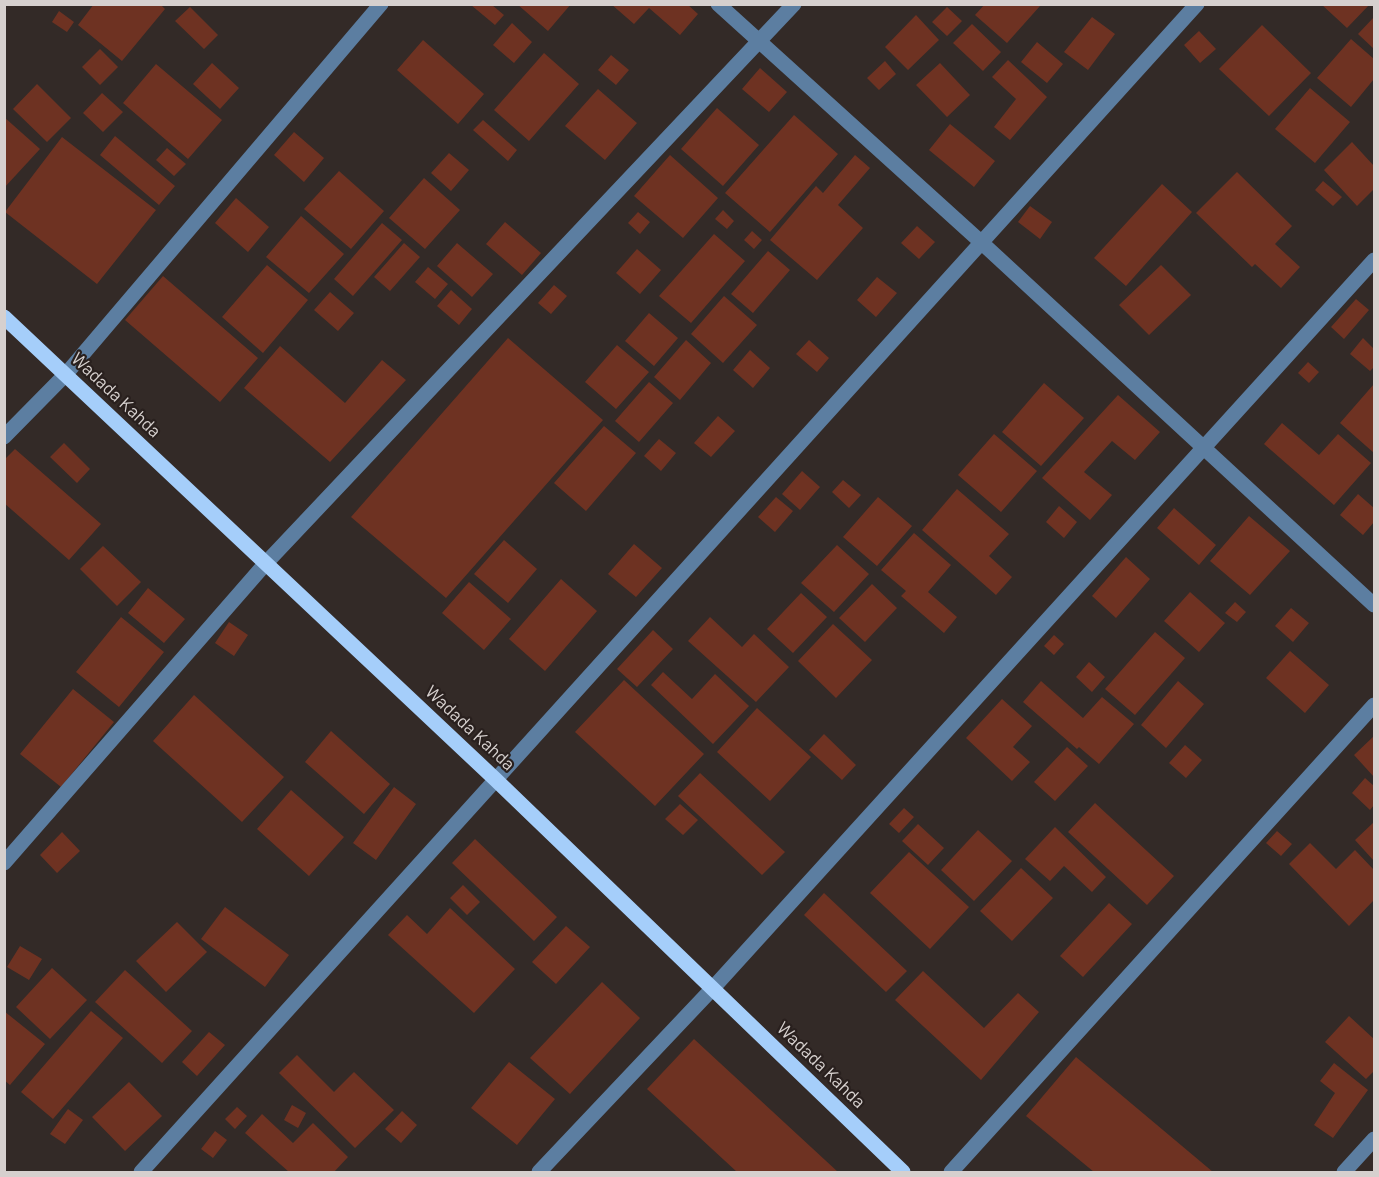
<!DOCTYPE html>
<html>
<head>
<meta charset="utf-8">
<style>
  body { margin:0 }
  #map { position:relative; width:1379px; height:1177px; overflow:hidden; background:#332a27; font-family:Barlow,sans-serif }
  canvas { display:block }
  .frame { position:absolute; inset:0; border:6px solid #d6d0ce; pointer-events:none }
</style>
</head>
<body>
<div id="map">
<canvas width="1379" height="1177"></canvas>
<div class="frame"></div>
</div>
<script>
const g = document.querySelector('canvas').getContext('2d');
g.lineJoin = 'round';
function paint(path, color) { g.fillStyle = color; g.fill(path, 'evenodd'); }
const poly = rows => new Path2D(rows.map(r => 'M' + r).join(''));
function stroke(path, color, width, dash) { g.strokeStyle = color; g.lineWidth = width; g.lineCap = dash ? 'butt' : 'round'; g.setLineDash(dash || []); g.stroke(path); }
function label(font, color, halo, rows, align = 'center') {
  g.font = font + ' Barlow,sans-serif'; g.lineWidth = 4.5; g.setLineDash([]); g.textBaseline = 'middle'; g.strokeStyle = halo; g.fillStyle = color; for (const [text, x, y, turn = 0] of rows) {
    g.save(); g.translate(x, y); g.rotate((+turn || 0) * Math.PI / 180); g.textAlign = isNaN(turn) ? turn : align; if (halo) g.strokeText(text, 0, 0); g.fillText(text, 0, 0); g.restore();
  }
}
const building = poly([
  [94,4,160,4,165,9,122,61,78,25],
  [517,4,571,4,548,31],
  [611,4,687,4,698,14,680,35,649,8,634,24],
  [985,4,1038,4,1040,6,1007,43,975,15],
  [1321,4,1370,4,1347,28],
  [471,5,492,5,504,15,495,25],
  [190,7,218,35,204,49,175,21],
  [947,7,962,21,947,36,932,22],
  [59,11,74,22,67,32,52,22],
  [916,15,939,40,908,70,885,47],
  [1092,17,1115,34,1088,70,1064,52],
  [1374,17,1374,49,1358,34],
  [512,23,532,42,514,63,493,45],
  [972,24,1001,52,983,71,953,43],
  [1262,25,1311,73,1269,116,1219,69],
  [1199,31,1216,49,1200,63,1184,45],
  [1351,39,1374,59,1374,79,1351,107,1317,78],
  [423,40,484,94,458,124,397,70],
  [1037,42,1063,64,1047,83,1021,62],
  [100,49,118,67,100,85,82,67],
  [544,53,579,84,529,141,494,110],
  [611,55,629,70,616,85,598,70],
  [1008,60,1047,97,1010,140,994,127,1016,99,992,77],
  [885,61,896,74,879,90,867,78],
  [212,63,239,88,220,109,193,84],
  [940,63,970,95,947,117,916,85],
  [156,64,222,120,188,159,123,103],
  [760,68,787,92,769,112,742,89],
  [37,84,71,118,47,142,13,109],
  [1310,88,1350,122,1315,163,1275,129],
  [598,89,637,123,605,160,565,126],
  [102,93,123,112,103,132,83,113],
  [717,108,759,145,723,186,681,149],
  [794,115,838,154,770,232,725,193],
  [4,117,40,149,4,188],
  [483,120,517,150,508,161,473,130],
  [950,124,995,161,974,187,929,150],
  [294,132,324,158,304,182,274,155],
  [115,136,175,186,159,205,100,155],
  [62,137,156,210,97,284,5,212],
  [1352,142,1374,166,1374,189,1357,206,1324,170],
  [167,148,186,164,174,176,156,160],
  [449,153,469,170,451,191,431,173],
  [670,155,718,198,683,238,634,196],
  [855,155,870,168,838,205,863,228,817,280,770,240,816,186,823,193],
  [339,171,384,211,351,249,304,209],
  [1237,172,1292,226,1275,244,1300,267,1281,288,1255,264,1252,267,1196,213],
  [424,178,460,210,425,249,389,218],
  [1323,181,1342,197,1333,206,1315,190],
  [1162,184,1192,212,1126,286,1094,258],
  [236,198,269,227,248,252,215,223],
  [1030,206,1052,222,1040,239,1018,222],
  [723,210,734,221,727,229,715,219],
  [638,212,650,222,640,234,628,223],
  [301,216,344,254,309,293,266,257],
  [505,222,541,253,522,275,486,244],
  [382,223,402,240,353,296,334,279],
  [917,226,935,242,919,259,901,243],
  [752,231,762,240,754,249,744,240],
  [714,234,745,261,691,323,659,296],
  [404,243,420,257,390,291,374,277],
  [457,243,493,274,472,297,437,266],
  [637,249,661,270,640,294,616,273],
  [768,251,790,270,753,313,731,294],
  [267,265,308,300,263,353,222,317],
  [1161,265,1191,295,1149,335,1119,305],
  [428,267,448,284,435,299,415,282],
  [163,276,258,358,220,402,125,320],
  [877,277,897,293,876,317,857,300],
  [554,285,567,296,551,314,538,303],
  [451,290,472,309,459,325,437,306],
  [330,292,354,313,338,331,314,310],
  [724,296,757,325,723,363,691,334],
  [1356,299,1369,310,1344,339,1331,327],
  [649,313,678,338,654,366,625,341],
  [508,338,603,420,446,598,351,517],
  [1363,338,1374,349,1374,367,1370,371,1350,354],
  [686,340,711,363,680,400,654,377],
  [809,340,829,358,817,372,796,354],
  [617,345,649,372,616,409,585,382],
  [280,346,345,403,382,360,406,380,330,462,244,388],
  [750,350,770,368,753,388,733,370],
  [1308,362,1319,372,1309,383,1298,373],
  [649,382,673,403,639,442,615,421],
  [1044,383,1084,418,1041,466,1002,432],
  [1374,384,1374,453,1340,423],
  [1118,395,1160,432,1135,460,1112,441,1084,472,1112,495,1090,520,1042,478],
  [718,416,735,431,711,457,694,443],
  [1282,423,1319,455,1338,434,1371,463,1334,505,1264,444],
  [604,426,636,453,586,511,554,483],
  [994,434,1037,471,1001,512,958,475],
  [659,439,676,453,661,471,644,456],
  [64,443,90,469,77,483,50,457],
  [15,449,101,524,69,560,4,503,4,460],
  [802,471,820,487,800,510,782,494],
  [843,480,861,495,849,508,832,492],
  [957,489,1009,534,989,556,1012,577,996,595,922,530],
  [1358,494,1374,508,1374,522,1363,535,1340,515],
  [776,497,793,511,775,532,758,517],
  [878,497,912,526,877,566,843,537],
  [1059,506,1077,522,1064,538,1046,522],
  [1174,508,1216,545,1199,565,1157,528],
  [1249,516,1290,551,1250,595,1210,561],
  [914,533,951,565,928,592,957,617,944,633,901,596,906,591,881,570],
  [504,540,537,569,508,603,474,574],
  [634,544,662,568,636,597,608,574],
  [837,545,869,574,834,612,801,583],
  [103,546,141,582,117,606,80,569],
  [1126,557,1150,579,1116,618,1092,596],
  [561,579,597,611,545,671,509,639],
  [469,582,511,619,484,650,442,613],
  [872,584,897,608,865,642,839,618],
  [148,588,185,619,164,643,128,613],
  [1190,592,1225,623,1199,652,1164,621],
  [801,593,827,617,793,653,767,629],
  [1235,602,1246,612,1237,622,1225,613],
  [1291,608,1309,623,1293,642,1275,626],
  [121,617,164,652,119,707,76,672],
  [710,617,742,647,754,634,789,667,756,702,688,641],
  [229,622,248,635,234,656,215,643],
  [833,624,872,660,836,698,798,661],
  [653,630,673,649,637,687,617,669],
  [1155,632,1185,658,1135,715,1105,689],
  [1054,635,1064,644,1054,655,1044,646],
  [1290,651,1329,685,1305,713,1266,678],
  [1089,662,1105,677,1092,692,1076,677],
  [663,672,692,699,715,674,749,706,713,744,651,685],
  [624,680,704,754,655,806,575,732],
  [1041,681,1083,718,1102,697,1134,724,1099,764,1079,747,1077,749,1023,702],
  [1178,681,1204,704,1166,748,1141,725],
  [73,689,114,722,61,787,20,754],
  [194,695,284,777,242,822,153,741],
  [1002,699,1032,726,1013,747,1030,762,1012,781,966,738],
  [757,708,811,757,770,801,717,752],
  [331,731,390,784,364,814,305,762],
  [824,734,856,765,842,780,809,750],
  [1374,736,1374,777,1354,755],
  [1185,745,1202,760,1186,778,1169,763],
  [1067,747,1088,766,1055,801,1034,782],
  [700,773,785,852,762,875,678,796],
  [1365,778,1374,786,1374,805,1370,810,1352,793],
  [394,787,416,804,376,860,353,843],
  [291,790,344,837,309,876,257,829],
  [1095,803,1174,876,1147,905,1068,832],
  [680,804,698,820,683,835,665,819],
  [904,808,914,817,899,833,889,824],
  [1374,822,1374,861,1355,840],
  [918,824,944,848,928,865,902,841],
  [1055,827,1106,877,1092,892,1064,866,1050,881,1025,859],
  [978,830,1012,861,974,901,941,870],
  [1277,831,1292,844,1281,856,1266,843],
  [62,832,80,851,57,873,40,855],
  [475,839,557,917,534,941,452,863],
  [1310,843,1336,869,1355,850,1374,870,1374,900,1349,926,1289,864],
  [909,852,969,907,930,949,870,893],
  [1021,868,1053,898,1012,941,980,911],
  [463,885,480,902,467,915,450,898],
  [824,893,907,971,886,992,804,915],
  [1109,903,1132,924,1083,977,1060,956],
  [225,907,289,955,265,987,201,939],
  [450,908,515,969,474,1013,388,935,407,915,427,934],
  [177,922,207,952,166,992,136,961],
  [566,926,590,947,556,984,532,962],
  [20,946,42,959,29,980,7,967],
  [52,968,87,1000,50,1039,16,1007],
  [125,970,192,1031,162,1063,95,1002],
  [923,971,984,1028,1018,993,1039,1012,981,1080,895,1000],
  [602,982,640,1018,570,1094,530,1058],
  [4,1011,45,1044,10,1085,4,1080],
  [91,1011,123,1038,53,1119,21,1092],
  [1349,1016,1374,1039,1374,1071,1366,1079,1325,1042],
  [209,1032,225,1045,197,1076,182,1062],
  [694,1039,838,1172,737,1172,647,1089],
  [297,1055,334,1092,354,1072,394,1110,355,1148,279,1073],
  [1076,1057,1213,1172,1094,1172,1026,1116],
  [509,1062,555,1099,517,1145,471,1108],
  [1334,1063,1368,1090,1333,1138,1314,1125,1335,1093,1320,1081],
  [129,1082,162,1116,125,1151,92,1117],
  [292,1105,306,1113,298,1128,284,1120],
  [237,1107,247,1116,235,1129,225,1119],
  [68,1109,83,1120,65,1144,50,1134],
  [402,1111,417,1125,401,1143,385,1129],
  [262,1114,293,1143,313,1123,348,1157,334,1172,289,1172,245,1133],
  [215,1131,227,1140,213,1158,201,1149]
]);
const minor = poly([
  [718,4,982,243,1374,605],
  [4,437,66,374,381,4],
  [4,863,266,563,794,4],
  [141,1172,1197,4],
  [539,1172,713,988,1374,260],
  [951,1172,1374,705],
  [1344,1172,1374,1139]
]);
const major = poly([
  [4,317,495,779,903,1172]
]);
const streetNames = [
  ["Wadada Kahda",116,395,43],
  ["Wadada Kahda",470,728,43],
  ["Wadada Kahda",821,1065,44]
];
paint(building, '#6e3222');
stroke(minor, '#5c7ea1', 15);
stroke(major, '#a5cefa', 15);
label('18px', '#d6d0ce', '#29201e', streetNames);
</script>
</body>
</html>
